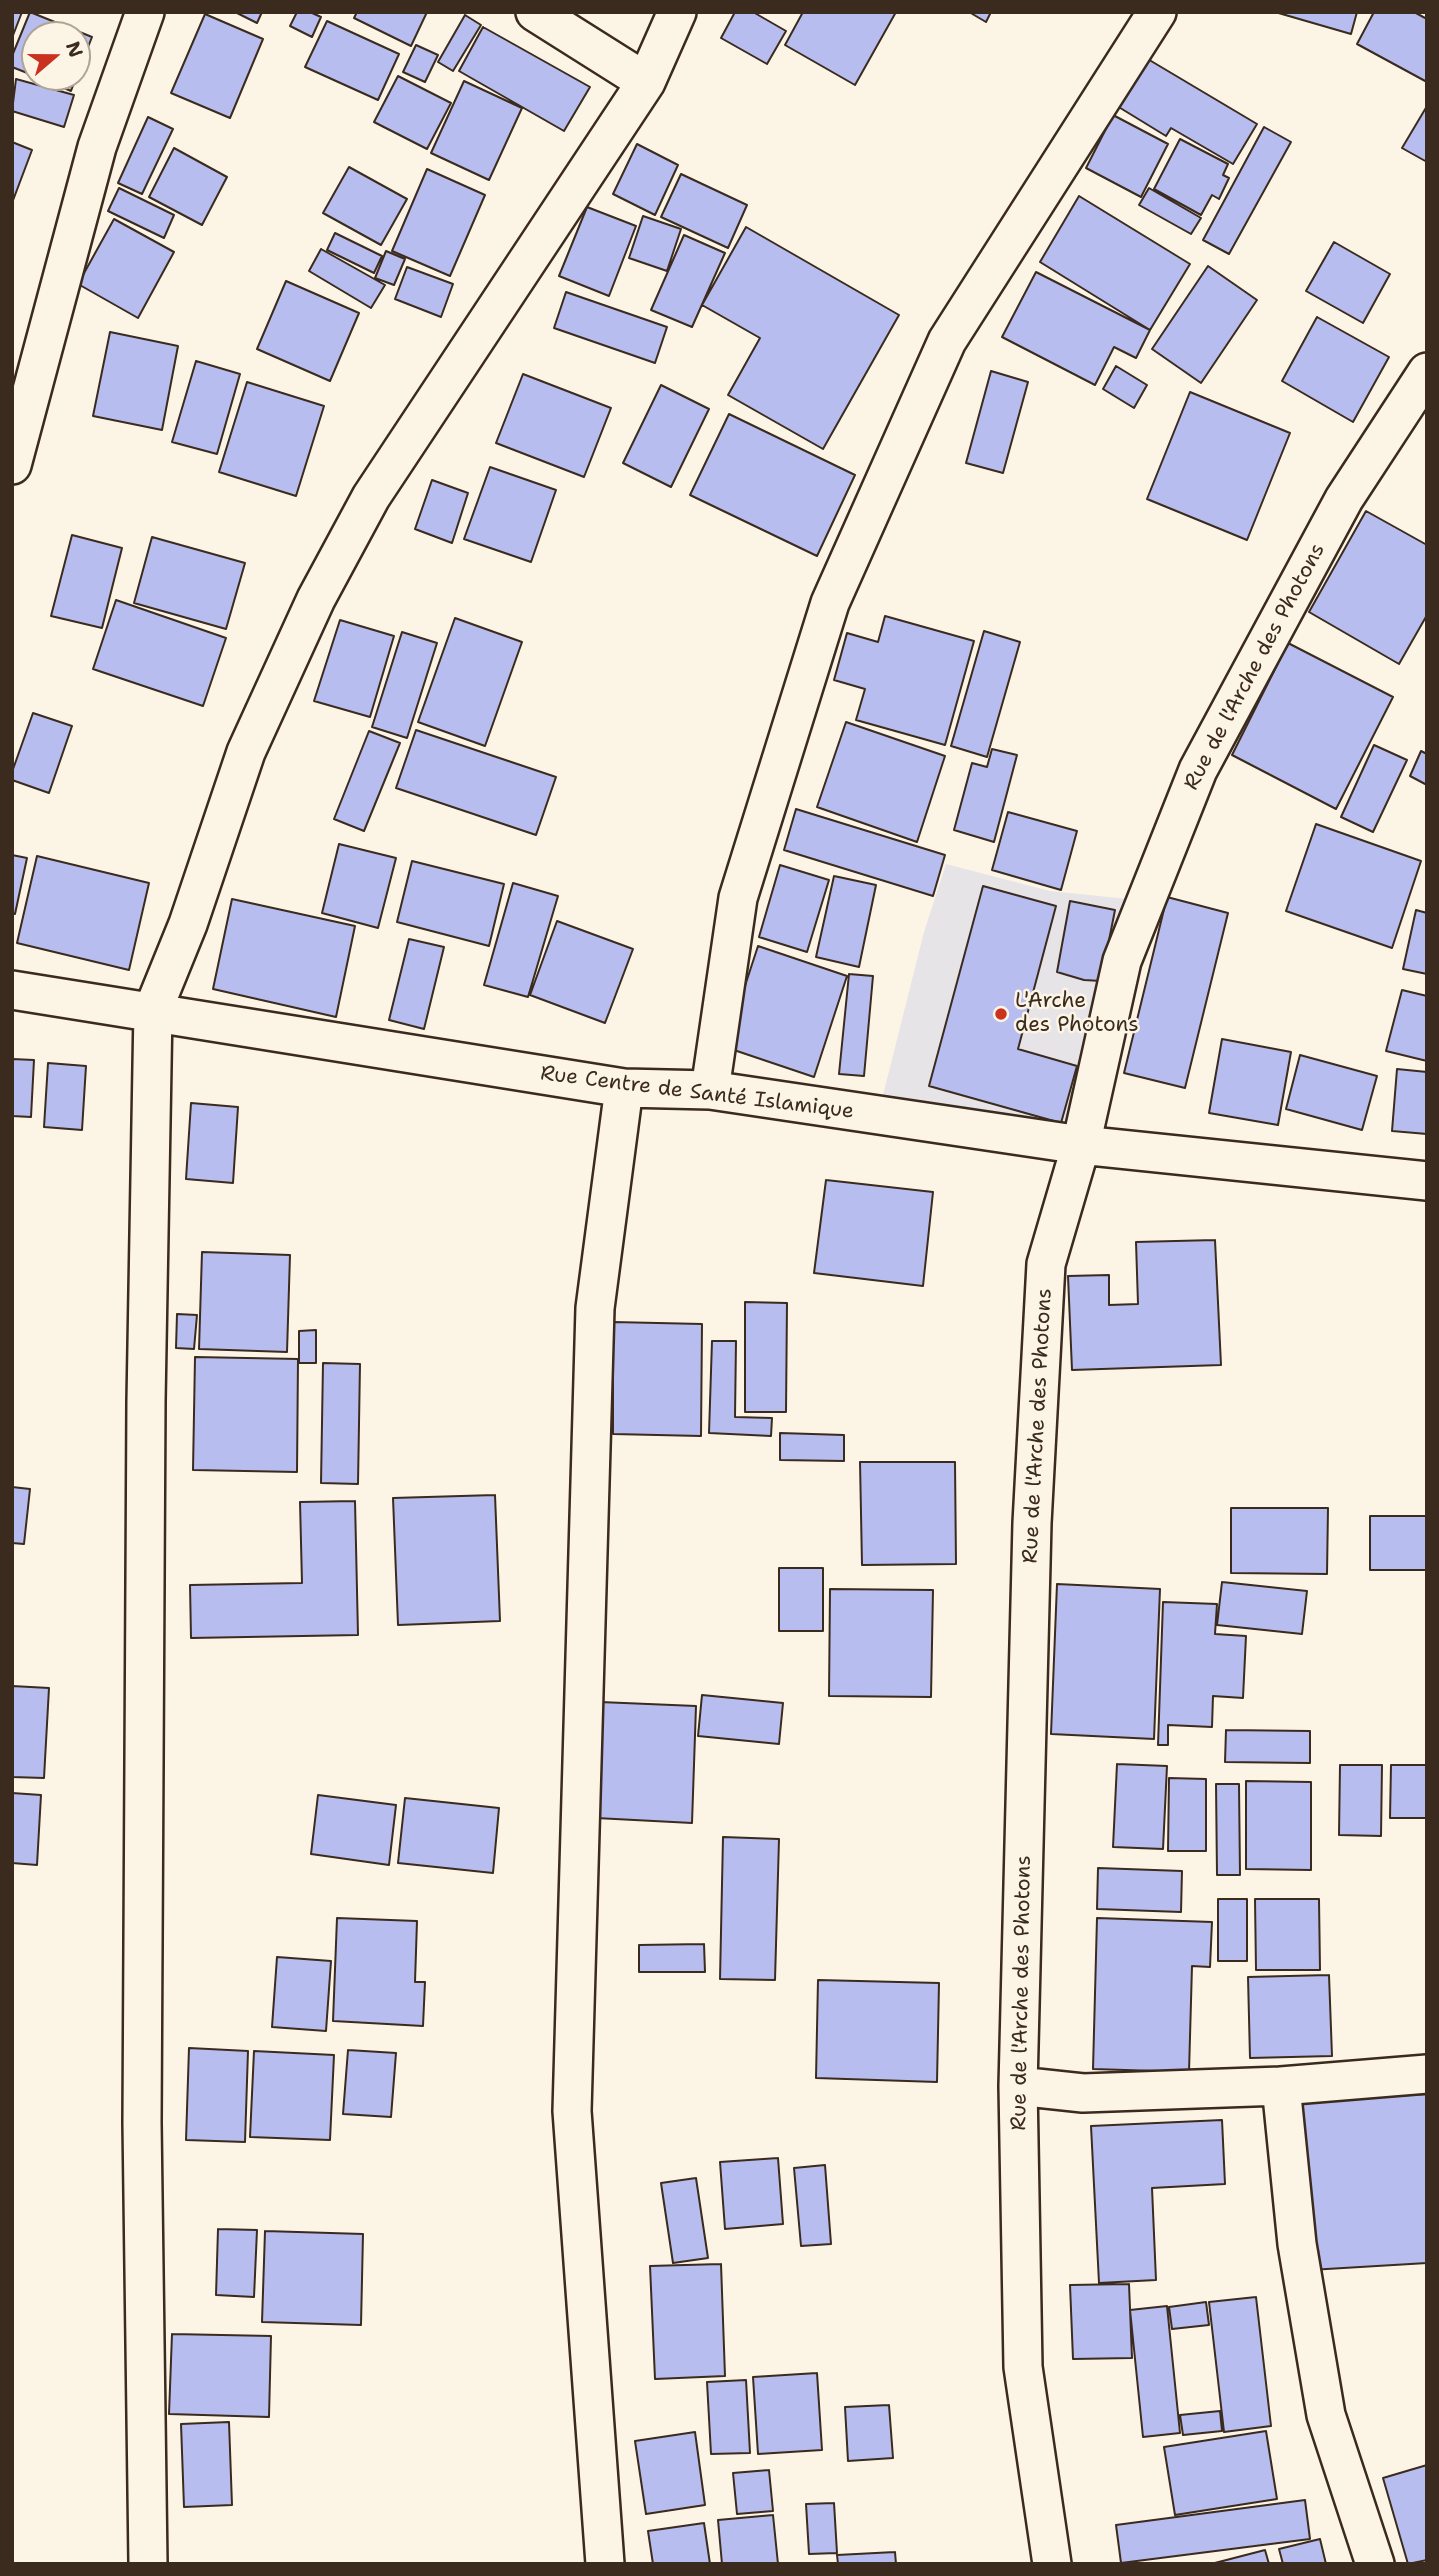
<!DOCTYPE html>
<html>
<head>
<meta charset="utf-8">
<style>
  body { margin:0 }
  #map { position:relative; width:1439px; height:2576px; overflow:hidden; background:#fcf5e5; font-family:"Shantell Sans",sans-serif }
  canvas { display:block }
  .frame { position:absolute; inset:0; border:14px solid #3b2a1e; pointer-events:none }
  .north { position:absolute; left:21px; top:21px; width:70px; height:70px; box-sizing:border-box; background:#fcf5e5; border:2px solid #afa495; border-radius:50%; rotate:70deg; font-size:19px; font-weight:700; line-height:28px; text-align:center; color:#3b2a1e }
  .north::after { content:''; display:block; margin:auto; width:24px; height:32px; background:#c8321e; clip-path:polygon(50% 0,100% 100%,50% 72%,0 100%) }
</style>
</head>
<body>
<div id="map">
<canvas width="1439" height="2576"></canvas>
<div class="frame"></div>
<div class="north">N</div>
</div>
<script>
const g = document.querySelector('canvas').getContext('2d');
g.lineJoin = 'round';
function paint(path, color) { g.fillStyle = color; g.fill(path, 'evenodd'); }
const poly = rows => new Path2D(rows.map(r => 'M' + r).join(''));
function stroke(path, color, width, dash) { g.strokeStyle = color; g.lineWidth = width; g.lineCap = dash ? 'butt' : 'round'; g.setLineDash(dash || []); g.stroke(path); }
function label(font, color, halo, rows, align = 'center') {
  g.font = font + ' "Shantell Sans",sans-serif'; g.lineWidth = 5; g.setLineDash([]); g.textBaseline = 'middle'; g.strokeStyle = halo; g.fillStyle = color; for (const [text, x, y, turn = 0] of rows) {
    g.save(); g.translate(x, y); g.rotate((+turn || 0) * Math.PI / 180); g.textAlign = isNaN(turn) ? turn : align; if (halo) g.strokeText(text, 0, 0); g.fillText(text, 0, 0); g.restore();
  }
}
const built = poly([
  [946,864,1050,891,1128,899,1067,1138,883,1095,924,932]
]);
const building = poly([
  [12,12,22,12,12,38,12,12],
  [30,12,92,37,77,75,77,35,35,35,35,76,12,67,12,56,30,12],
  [235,12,262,12,257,23,235,12],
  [297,12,310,12,321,17,312,37,290,26,297,12],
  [357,12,427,12,411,46,354,18,357,12],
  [735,12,753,12,786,31,767,64,721,38,735,12],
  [803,12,896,12,855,85,785,45,803,12],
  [969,12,991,12,986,22,969,12],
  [1275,12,1357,12,1351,34,1275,12],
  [1374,12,1414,12,1427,19,1427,82,1357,44,1374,12],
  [205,14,263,39,230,118,171,93,205,14],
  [465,15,481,25,453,71,438,62,465,15],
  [327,21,399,54,378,100,305,67,327,21],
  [483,27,590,87,564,131,459,71,483,27],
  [416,45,438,55,425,82,403,72,416,45],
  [1146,58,1257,124,1233,164,1171,128,1166,136,1117,106,1146,58],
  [398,76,451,103,427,149,374,122,398,76],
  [37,77,76,77,71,91,37,77],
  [16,79,74,95,64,127,12,111,16,79],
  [464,81,522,108,489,180,431,153,464,81],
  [1427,106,1427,162,1402,148,1427,106],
  [1113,115,1168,144,1141,197,1086,168,1113,115],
  [148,117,173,129,142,194,118,183,148,117],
  [1264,127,1291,142,1229,254,1203,240,1264,127],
  [1180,139,1228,164,1223,175,1229,178,1219,199,1212,195,1201,215,1154,189,1180,139],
  [12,142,32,150,12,203,12,142],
  [637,144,678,165,655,215,613,194,637,144],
  [174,148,227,177,202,225,149,197,174,148],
  [349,167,407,199,381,245,323,213,349,167],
  [427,169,485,195,450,276,392,251,427,169],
  [681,174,747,205,728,248,661,217,681,174],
  [119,188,174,215,164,238,108,211,119,188],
  [1149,188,1201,218,1191,234,1139,205,1149,188],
  [1079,196,1190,264,1150,330,1040,262,1079,196],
  [587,207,636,226,609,296,559,276,587,207],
  [643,216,681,229,667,271,629,258,643,216],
  [114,219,174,252,138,318,78,284,114,219],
  [746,227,899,315,823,449,728,395,760,338,702,305,746,227],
  [335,233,382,256,374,273,327,250,335,233],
  [684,235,725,253,692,327,651,310,684,235],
  [1334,242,1390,274,1363,323,1306,291,1334,242],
  [321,249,385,285,371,308,309,271,321,249],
  [386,251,405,259,394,285,375,278,386,251],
  [1208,266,1257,300,1201,383,1152,349,1208,266],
  [407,267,453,284,441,317,395,299,407,267],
  [1036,272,1150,330,1136,358,1114,347,1095,385,1002,337,1036,272],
  [286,281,359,313,330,381,257,349,286,281],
  [566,292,667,327,655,363,554,328,566,292],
  [1317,317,1389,357,1353,422,1282,381,1317,317],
  [110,332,178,346,162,430,93,416,110,332],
  [196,361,240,374,217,454,172,442,196,361],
  [1116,366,1147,385,1134,408,1103,389,1116,366],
  [991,371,1028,382,1003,473,966,463,991,371],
  [523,374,611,408,584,477,496,443,523,374],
  [247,382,324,406,296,496,219,472,247,382],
  [661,385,709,409,671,487,623,463,661,385],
  [1190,392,1290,433,1247,540,1147,499,1190,392],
  [729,414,855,475,817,556,690,495,729,414],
  [490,467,556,490,531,562,464,539,490,467],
  [432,480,468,493,452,543,415,529,432,480],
  [1366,511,1427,545,1427,615,1399,664,1309,612,1366,511],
  [72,535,122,548,102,628,51,616,72,535],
  [152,537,245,563,226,629,134,603,152,537],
  [116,600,226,638,203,706,93,669,116,600],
  [885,616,974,641,945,745,856,720,865,689,834,680,847,633,878,642,885,616],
  [455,618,522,642,485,746,418,722,455,618],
  [340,620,394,636,370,717,314,701,340,620],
  [984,631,1020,642,987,757,951,746,984,631],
  [402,632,437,643,407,738,372,727,402,632],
  [1288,643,1393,697,1336,809,1232,755,1288,643],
  [33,713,72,726,49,793,12,780,12,772,33,713],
  [846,722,945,756,917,842,817,807,846,722],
  [416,730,556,777,536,835,396,788,416,730],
  [369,731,400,743,364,831,334,819,369,731],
  [1374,745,1407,760,1373,832,1341,817,1374,745],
  [992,749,1017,755,994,842,954,830,972,763,987,767,992,749],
  [1421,751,1427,754,1427,785,1410,776,1421,751],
  [796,809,945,855,933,896,784,850,796,809],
  [1008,812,1077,831,1061,890,992,870,1008,812],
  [1316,824,1421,861,1392,948,1286,911,1316,824],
  [339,844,396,858,378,928,322,913,339,844],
  [12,855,27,858,15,914,12,913,12,855],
  [37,856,149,883,129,970,17,943,37,856],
  [412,861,504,884,489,946,397,922,412,861],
  [780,865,829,880,807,952,759,937,780,865],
  [834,876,876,885,859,967,816,957,834,876],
  [513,883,558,896,528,997,484,985,513,883],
  [983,886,1056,906,1018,1049,1077,1066,1061,1123,929,1086,983,886],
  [1167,897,1228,913,1185,1088,1124,1073,1167,897],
  [232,899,355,926,336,1017,213,989,232,899],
  [1070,901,1115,910,1101,981,1084,980,1057,972,1070,901],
  [1416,910,1427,913,1427,974,1403,969,1416,910],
  [557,921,633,949,605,1023,530,995,557,921],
  [409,939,444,947,424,1029,389,1020,409,939],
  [758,946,847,976,814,1077,725,1047,758,946],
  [849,974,873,976,864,1076,839,1074,849,974],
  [1402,990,1427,996,1427,1061,1386,1051,1402,990],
  [1222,1039,1291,1052,1278,1125,1209,1113,1222,1039],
  [1300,1055,1377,1076,1362,1130,1286,1109,1300,1055],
  [12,1059,34,1060,31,1117,12,1116,12,1059],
  [48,1063,86,1066,82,1130,44,1127,48,1063],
  [1397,1069,1427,1072,1427,1134,1392,1131,1397,1069],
  [191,1103,238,1107,233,1183,186,1179,191,1103],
  [826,1180,933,1192,923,1286,814,1273,826,1180],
  [1215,1240,1221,1365,1072,1370,1068,1276,1109,1275,1109,1305,1138,1304,1136,1242,1215,1240],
  [202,1252,290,1255,287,1352,199,1349,202,1252],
  [745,1302,787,1303,786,1412,745,1412,745,1302],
  [177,1314,197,1315,194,1349,176,1348,177,1314],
  [613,1322,702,1324,701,1436,613,1434,613,1322],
  [316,1330,316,1363,299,1363,299,1331,316,1330],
  [712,1341,736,1341,735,1417,772,1418,771,1436,709,1433,712,1341],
  [195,1357,298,1359,297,1472,193,1470,195,1357],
  [323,1363,360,1364,358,1484,321,1483,323,1363],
  [780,1433,844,1435,844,1461,780,1460,780,1433],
  [860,1462,955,1462,956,1564,862,1565,860,1462],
  [12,1487,30,1489,24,1544,12,1543,12,1487],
  [495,1495,500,1621,398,1625,393,1498,495,1495],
  [355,1501,358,1635,191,1638,190,1585,302,1583,300,1502,355,1501],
  [1231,1508,1328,1508,1327,1574,1231,1573,1231,1508],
  [1370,1516,1427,1516,1427,1570,1370,1570,1370,1516],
  [779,1568,823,1568,823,1631,779,1631,779,1568],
  [1222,1582,1307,1591,1302,1634,1217,1625,1222,1582],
  [1057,1584,1160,1589,1154,1739,1051,1734,1057,1584],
  [830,1589,933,1590,931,1697,829,1696,830,1589],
  [1163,1602,1217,1604,1215,1634,1246,1636,1243,1698,1213,1696,1212,1727,1168,1725,1168,1745,1158,1745,1163,1602],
  [12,1686,49,1688,44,1778,12,1777,12,1686],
  [702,1695,783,1703,779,1744,698,1736,702,1695],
  [600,1702,696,1706,692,1823,596,1818,600,1702],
  [1226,1730,1310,1731,1310,1763,1225,1762,1226,1730],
  [1117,1764,1167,1766,1163,1849,1113,1847,1117,1764],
  [1340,1765,1382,1765,1381,1836,1339,1835,1340,1765],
  [1391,1765,1427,1765,1427,1818,1390,1818,1391,1765],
  [1169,1778,1206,1779,1206,1851,1168,1851,1169,1778],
  [1246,1781,1311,1782,1311,1870,1246,1869,1246,1781],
  [1216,1784,1239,1784,1240,1875,1217,1875,1216,1784],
  [12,1793,41,1795,37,1865,12,1863,12,1793],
  [318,1795,396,1805,389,1865,311,1854,318,1795],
  [405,1798,499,1808,493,1873,398,1863,405,1798],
  [723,1837,779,1839,775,1980,720,1979,723,1837],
  [1098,1868,1182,1871,1181,1912,1097,1909,1098,1868],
  [1218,1899,1247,1899,1247,1961,1218,1961,1218,1899],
  [1255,1899,1319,1899,1320,1970,1256,1970,1255,1899],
  [337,1918,417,1921,415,1982,425,1982,423,2026,333,2021,337,1918],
  [1097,1918,1212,1922,1210,1967,1192,1966,1189,2072,1093,2069,1097,1918],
  [704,1944,705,1972,639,1972,639,1945,704,1944],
  [277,1957,331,1961,326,2031,272,2027,277,1957],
  [1329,1975,1332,2056,1250,2058,1248,1977,1329,1975],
  [818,1980,939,1983,937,2082,816,2078,818,1980],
  [189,2048,248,2051,245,2142,186,2140,189,2048],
  [348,2050,396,2053,391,2117,343,2114,348,2050],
  [254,2051,334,2055,330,2140,250,2137,254,2051],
  [1427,2094,1427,2263,1310,2270,1299,2102,1427,2094],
  [1222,2120,1225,2184,1152,2188,1156,2280,1099,2283,1091,2126,1222,2120],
  [778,2158,783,2224,725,2229,720,2162,778,2158],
  [825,2165,831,2244,801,2246,794,2168,825,2165],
  [696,2178,708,2258,673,2263,661,2183,696,2178],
  [218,2229,257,2230,254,2297,216,2295,218,2229],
  [265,2231,363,2234,361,2325,262,2322,265,2231],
  [721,2264,725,2376,655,2379,650,2266,721,2264],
  [1129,2284,1132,2358,1073,2359,1070,2285,1129,2284],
  [1256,2297,1271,2426,1224,2432,1209,2302,1256,2297],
  [1206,2302,1209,2325,1172,2329,1169,2307,1206,2302],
  [1167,2306,1180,2433,1143,2437,1130,2310,1167,2306],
  [172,2334,271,2336,269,2417,169,2414,172,2334],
  [817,2373,822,2450,758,2454,753,2377,817,2373],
  [746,2380,750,2453,711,2454,707,2382,746,2380],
  [889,2405,893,2458,848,2461,845,2407,889,2405],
  [1220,2411,1222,2431,1183,2435,1180,2415,1220,2411],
  [229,2422,232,2505,184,2507,181,2424,229,2422],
  [1266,2431,1277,2499,1175,2515,1164,2447,1266,2431],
  [695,2432,705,2505,646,2514,635,2441,695,2432],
  [1427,2465,1427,2560,1408,2564,1383,2478,1427,2465],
  [769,2470,773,2511,737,2514,733,2473,769,2470],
  [1305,2500,1310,2539,1121,2563,1116,2525,1305,2500],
  [834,2503,837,2553,809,2554,806,2504,834,2503],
  [773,2515,778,2564,722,2564,718,2520,773,2515],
  [704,2523,710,2564,653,2564,648,2531,704,2523],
  [1320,2539,1326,2564,1283,2564,1279,2549,1320,2539],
  [1265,2550,1269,2564,1211,2564,1265,2550],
  [895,2552,896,2564,838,2564,837,2555,895,2552]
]);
const minor = poly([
  [535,12,646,82],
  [12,465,97,147,145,12],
  [12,990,624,1088,710,1090,1081,1145,1427,1181],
  [710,1090,738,898,830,603,947,341,1157,12],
  [1018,2086,1083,2093,1281,2086,1427,2074],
  [1281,2086,1297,2244,1326,2415,1375,2564],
  [148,2564,142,2122,146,1401,153,1010,188,924,246,752,316,599,371,497,646,82,677,12],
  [605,2564,572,2111,595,1308,624,1088],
  [1052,2564,1023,2367,1018,2086,1032,1523,1046,1264,1081,1145,1122,961,1198,770,1344,499,1427,372]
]);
const markers = [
  [1001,1014,7,"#c8321e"]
];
const streetNames = [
  ["Rue de l'Arche des Photons",1255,667,-62],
  ["Rue Centre de Santé Islamique",697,1093,7],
  ["Rue de l'Arche des Photons",1038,1426,-87],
  ["Rue de l'Arche des Photons",1022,1993,-89]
];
const poiNames = [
  ["L'Arche",1015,1002],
  ["des Photons",1015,1026]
];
paint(built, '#e7e4e8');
paint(building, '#b7bdee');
stroke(building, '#3b2a1e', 2);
stroke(minor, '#3b2a1e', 42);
stroke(minor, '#fcf5e5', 37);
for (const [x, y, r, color] of markers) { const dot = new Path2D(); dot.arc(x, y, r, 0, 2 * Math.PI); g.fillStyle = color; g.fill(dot); stroke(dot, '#fcf5e5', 2.5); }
label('21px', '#3b2a1e', '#fcf5e5', streetNames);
label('21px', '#3b2a1e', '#fcf5e5', poiNames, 'left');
</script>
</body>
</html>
